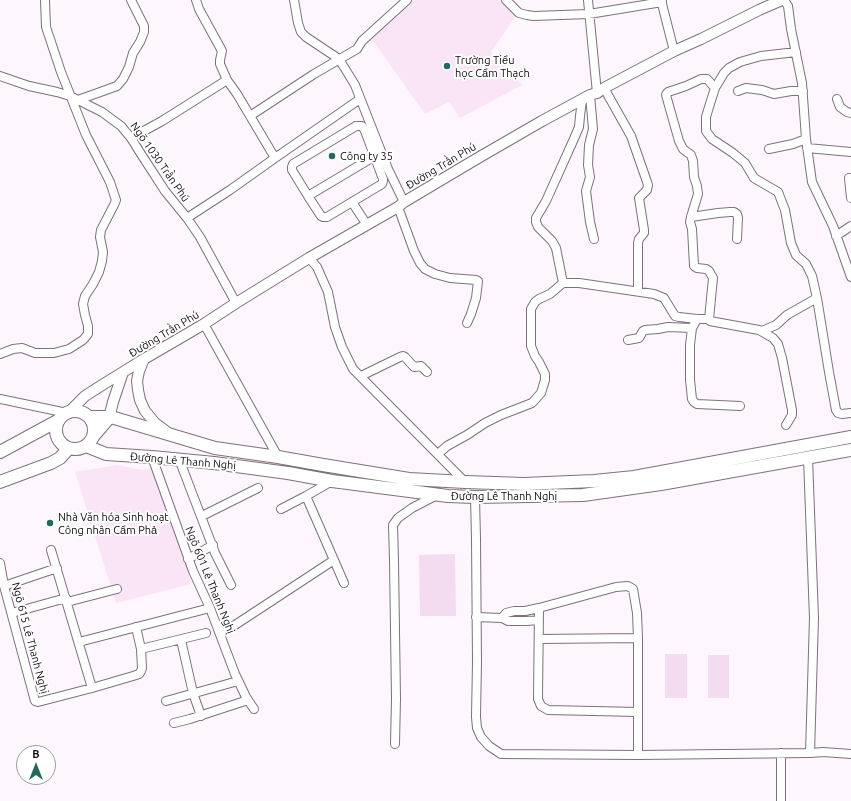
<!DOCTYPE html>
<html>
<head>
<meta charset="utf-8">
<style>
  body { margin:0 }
  #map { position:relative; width:851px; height:801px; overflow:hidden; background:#fef6fd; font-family:Ubuntu,sans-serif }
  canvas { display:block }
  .north { position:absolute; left:16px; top:745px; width:40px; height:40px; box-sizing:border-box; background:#fff; border:1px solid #9f9d9f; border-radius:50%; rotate:0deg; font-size:11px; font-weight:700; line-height:16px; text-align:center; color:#0f0b0f }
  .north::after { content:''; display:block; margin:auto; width:14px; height:18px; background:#23695e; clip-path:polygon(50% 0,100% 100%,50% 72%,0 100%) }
</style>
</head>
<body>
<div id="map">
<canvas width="851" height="801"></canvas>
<div class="north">B</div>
</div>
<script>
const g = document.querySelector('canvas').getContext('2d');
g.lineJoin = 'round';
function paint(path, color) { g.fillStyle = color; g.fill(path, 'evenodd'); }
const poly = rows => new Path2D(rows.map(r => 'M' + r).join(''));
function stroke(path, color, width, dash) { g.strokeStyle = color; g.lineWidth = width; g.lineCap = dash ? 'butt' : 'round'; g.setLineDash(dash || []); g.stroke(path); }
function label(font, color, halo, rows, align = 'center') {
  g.font = font + ' Ubuntu,sans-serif'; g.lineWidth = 4; g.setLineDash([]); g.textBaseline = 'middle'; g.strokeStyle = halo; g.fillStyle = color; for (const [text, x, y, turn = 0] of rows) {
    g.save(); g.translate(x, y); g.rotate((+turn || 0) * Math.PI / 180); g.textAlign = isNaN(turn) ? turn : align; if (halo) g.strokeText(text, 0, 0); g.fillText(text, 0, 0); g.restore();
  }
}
const built = poly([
  [413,0,501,0,516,16,491,52,522,85,460,118,449,102,425,114,371,38,385,25],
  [117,465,142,470,152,468,181,548,191,584,116,603,75,472]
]);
const green = poly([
  [455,554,456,616,420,616,419,555],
  [665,654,687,654,687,698,665,698],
  [708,655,729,655,729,698,708,698]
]);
const minor = poly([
  [196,0,199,9,222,51,220,60,220,64,227,80,237,94,275,158],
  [294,0,298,23,301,32,306,37,339,59,355,85,388,169,404,202],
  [506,0,519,13,527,15,534,16,589,14,662,2],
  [588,0,597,93],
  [661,0,674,51],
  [784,0,788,6,791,29,802,83,806,139,812,182,833,226,851,277],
  [796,52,761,56,740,62,729,68,724,73,715,88,709,107,706,117,706,131,712,139,733,153,745,163,754,178,778,192,785,210,791,243,796,255,806,264,812,276,817,298,829,372,836,410,838,413,842,414,851,413],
  [0,76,29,86,57,92,70,96,102,112,121,126,131,138,141,154,165,191,187,218,200,237,236,303],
  [604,88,631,136,646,179,648,185,647,190,639,198,644,230,644,233,639,239,638,243,638,291],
  [738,91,746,88,762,90,774,94,791,91,803,91],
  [590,95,593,129,589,145,588,165,590,177,586,191,590,222,594,239],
  [837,99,840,107,847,112,851,113],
  [78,100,117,86,123,79,129,67,133,53,140,42,144,32,144,26,131,0],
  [582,100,580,116,579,127,573,141,546,201,536,218,536,222,538,227,552,241,556,248,563,283,579,283,654,294,664,298,675,316,679,317,697,319,709,319,710,321,759,330,773,338,778,344,782,358,792,410,792,415,786,425],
  [250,116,314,74,357,49,362,41,407,0],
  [356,126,362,126,365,131,383,179,383,181,382,184,327,217,323,217,321,216,308,196,292,170,292,167,293,164,356,126],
  [131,138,162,121,227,80],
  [807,148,851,152],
  [769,149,793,144,806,139],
  [849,178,851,198],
  [308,196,375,156],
  [352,202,367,225],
  [398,207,414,251,420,263,425,269,435,274,450,278,476,280,478,281,476,298,471,314,467,323],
  [691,217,718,213,730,212,734,212,737,214,738,218,737,239],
  [187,218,230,190,275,158,360,99],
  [836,236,851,226],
  [309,258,317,267,328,292,335,327,342,347,353,369,465,482],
  [697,319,692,328,690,345,690,380,692,399,694,402,697,404,740,406],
  [709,319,713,278,709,271,706,269,697,268,694,266,692,229,690,222,691,217,698,194,697,186,694,177,693,161,691,155,683,149,679,141,666,95,667,93,668,92,686,86,701,79,707,79,715,88],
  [204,324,278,457],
  [762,331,776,325,787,315,817,298],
  [628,340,639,338,643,331,645,330,658,329,668,327,692,328],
  [0,354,13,349,22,348,35,353,54,353,69,349,83,340,88,334,88,326,85,315,83,304,85,296,93,284,99,272,102,261,103,252,100,237,101,230,114,205,116,200,110,182,86,135,61,72,46,27,45,0],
  [361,376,400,357,403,356,405,357,414,367,421,366,427,372],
  [0,399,67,413],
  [438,454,447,446,467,435,485,423,501,415,532,403,541,393,545,380,545,374,539,362,535,356,531,346,531,309,535,302,539,299,550,294,563,283],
  [152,457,193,571,210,608,235,674,246,697,254,709],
  [808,458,814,618,810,753],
  [179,459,215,553,231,585],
  [306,496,344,583],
  [475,497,476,539,477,662,476,717,477,728,481,737,489,746,501,754,638,755,810,753,823,752,851,754],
  [281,509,306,496,332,481],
  [202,516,258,488],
  [51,550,92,688],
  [188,559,213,545],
  [0,563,4,586,35,701,38,702,92,688,133,676,139,674,141,671,142,668,141,649,136,627],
  [4,586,57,568],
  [67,602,117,589],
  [539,608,538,699,541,706,548,710,638,712],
  [12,613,66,598],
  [476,617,502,618,508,621,526,621,539,620],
  [502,618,506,613,514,611,525,611,539,608,616,587,628,586,633,589,637,613,638,638,638,755],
  [219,632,235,625,334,560],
  [539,639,638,638],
  [181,640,193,693,201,716],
  [79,642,210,608],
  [141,649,206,633],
  [166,701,238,681],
  [174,723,190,719,248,700],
  [395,744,396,699,394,561,393,525,398,518,412,508,437,495],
  [781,753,781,801]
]);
const major = poly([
  [144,359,139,371,137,381,138,390,140,400,145,411,155,423,167,432],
  [68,413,85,396,99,387,144,359,204,324,236,303,309,258,398,207,404,202,478,158,542,121,590,95,597,93,604,88,674,51,701,39,759,10,782,0],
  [93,438,111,417,111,410,113,402,123,372]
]);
const highway = poly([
  '56 430a19 19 0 1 1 38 0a19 19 0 1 1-38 0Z',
  [89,417,111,417,215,448,278,457,323,465,409,479,465,482,524,484,594,481,634,477,851,437],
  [86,446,106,454,152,457,214,463,288,473,332,481,448,496,475,497,583,495,661,484,851,450],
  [0,452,59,420],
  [0,482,51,463,60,458,69,448]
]);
const markers = [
  [447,66,4,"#23695e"],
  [332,156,4,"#23695e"],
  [50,523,4,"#23695e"]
];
const poiNames = [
  ["Trường Tiểu",455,60],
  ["học Cẩm Thạch",455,73],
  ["Công ty 35",340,156],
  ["Nhà Văn hóa Sinh hoạt",58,517],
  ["Công nhân Cẩm Phả",58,530]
];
const streetNames = [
  ["Ngõ 1030 Trần Phú",160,162,55],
  ["Đường Trần Phú",441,166,-31],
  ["Đường Trần Phú",164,334,-31],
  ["Đường Lê Thanh Nghị",183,461,5],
  ["Đường Lê Thanh Nghị",504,496],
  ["Ngõ 601 Lê Thanh Nghị",210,580,68],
  ["Ngõ 615 Lê Thanh Nghị",30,638,75]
];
paint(built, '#f9e5f6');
paint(green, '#f3dbf0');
stroke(minor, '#7d717c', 10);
stroke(major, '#7d717c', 12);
stroke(highway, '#7d717c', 14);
stroke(minor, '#fff', 8);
stroke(major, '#fff', 10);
stroke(highway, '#fff', 12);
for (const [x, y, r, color] of markers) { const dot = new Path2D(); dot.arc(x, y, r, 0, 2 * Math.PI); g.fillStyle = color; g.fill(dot); stroke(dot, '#fff', 1.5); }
label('11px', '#0f0b0f', '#fff', poiNames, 'left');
label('11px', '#0f0b0f', '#fff', streetNames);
</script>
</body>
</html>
